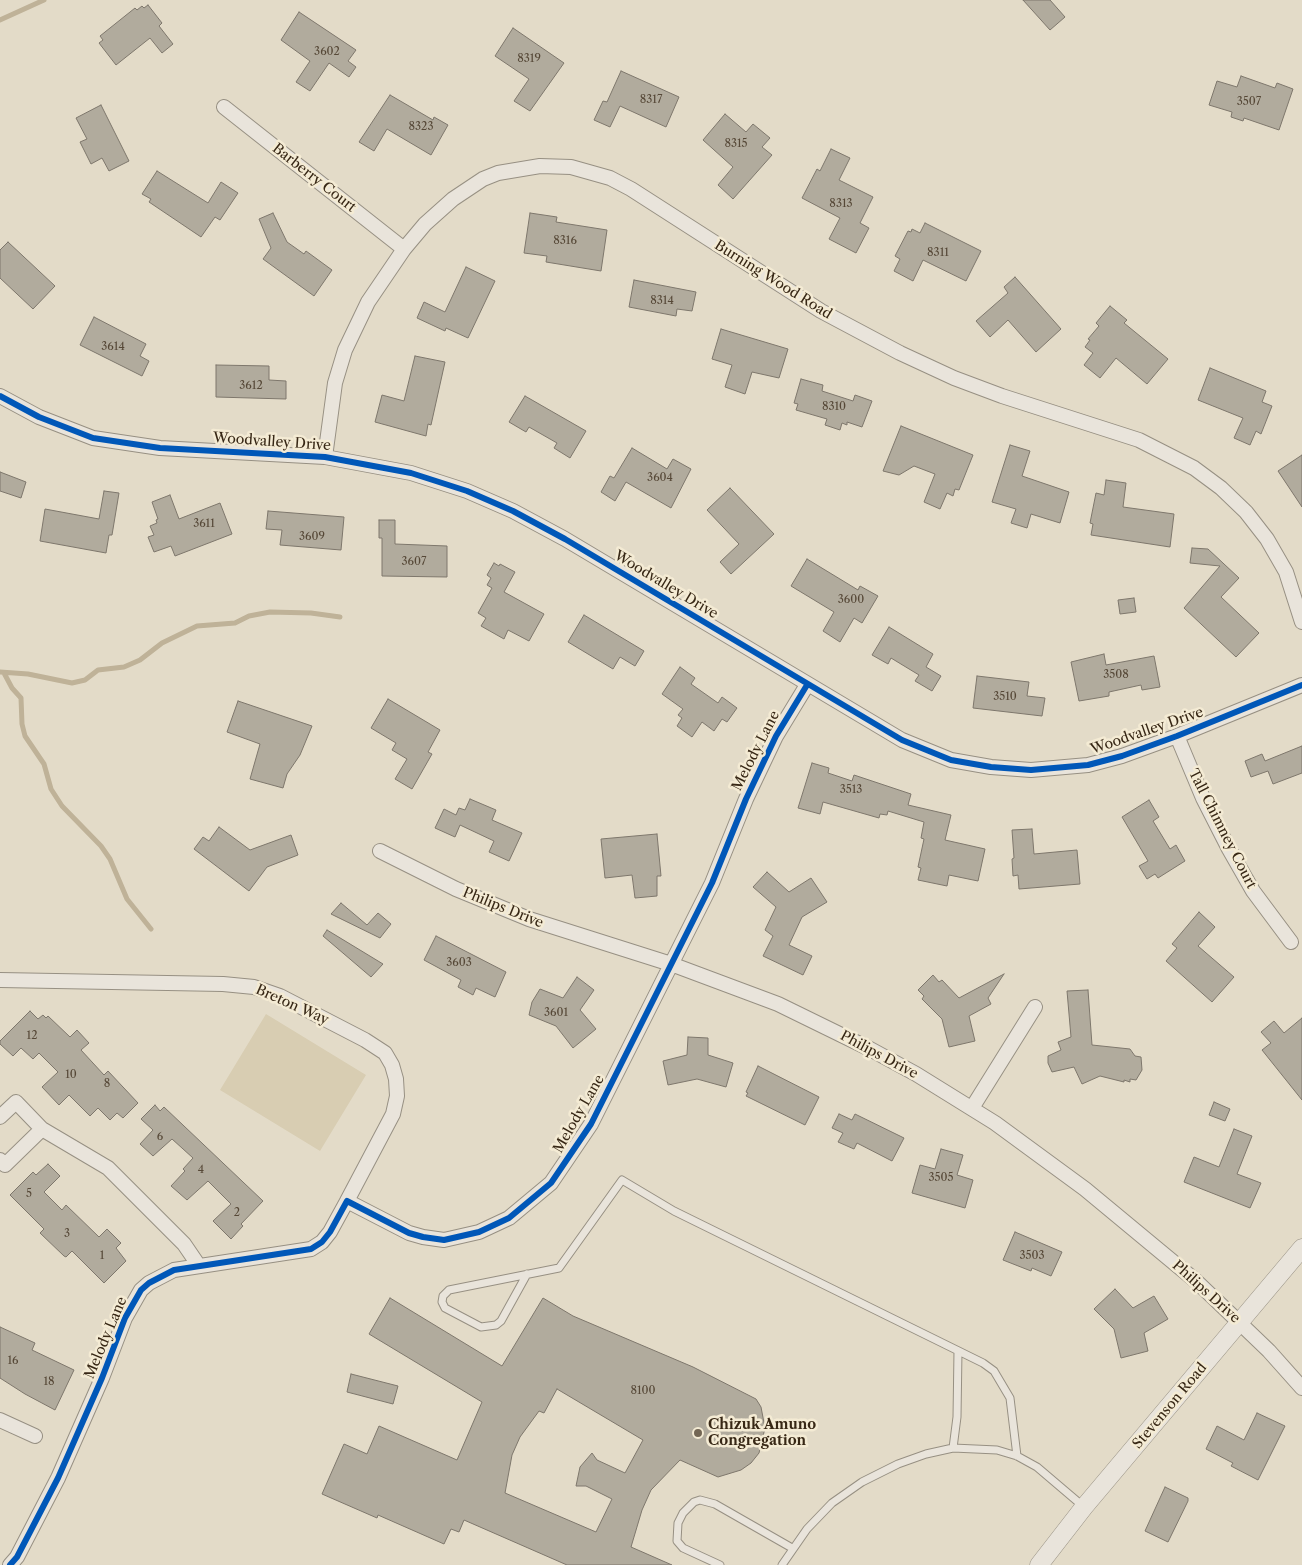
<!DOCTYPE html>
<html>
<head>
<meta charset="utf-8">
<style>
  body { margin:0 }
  canvas { display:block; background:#e3dbc8 }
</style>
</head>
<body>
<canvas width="1302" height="1565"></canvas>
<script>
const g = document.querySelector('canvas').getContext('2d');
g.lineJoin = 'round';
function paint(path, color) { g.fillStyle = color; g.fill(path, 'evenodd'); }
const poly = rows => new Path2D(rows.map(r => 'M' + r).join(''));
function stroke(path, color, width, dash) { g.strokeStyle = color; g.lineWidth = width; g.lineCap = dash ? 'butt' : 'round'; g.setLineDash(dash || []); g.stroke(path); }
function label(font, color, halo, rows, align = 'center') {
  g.font = font + ' "Libre Caslon Text",serif'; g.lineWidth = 5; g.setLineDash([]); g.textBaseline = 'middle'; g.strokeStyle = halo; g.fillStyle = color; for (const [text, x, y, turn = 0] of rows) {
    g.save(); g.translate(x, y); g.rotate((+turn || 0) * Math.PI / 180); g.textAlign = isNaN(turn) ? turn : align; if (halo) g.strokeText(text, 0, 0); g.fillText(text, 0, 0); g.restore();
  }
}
const green = poly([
  [266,1014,366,1075,320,1151,220,1090]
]);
const stream = poly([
  [0,20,44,0],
  [0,672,28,674,72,683,85,680,98,670,124,667,140,660,162,643,197,626,235,623,249,616,270,612,311,613,340,617],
  [4,673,12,688,21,698,22,724,25,736,44,764,51,789,62,806,101,846,110,859,127,899,151,929]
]);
const building = poly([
  [1023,0,1050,0,1065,17,1050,30,1023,0],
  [148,5,162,23,159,26,173,44,162,53,150,38,116,65,99,43,103,40,100,36,135,8,137,10,142,6,144,8,148,5],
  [299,12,356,50,348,61,356,67,349,77,329,63,310,91,296,82,310,61,281,40,299,12],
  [513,28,564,63,530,111,514,101,529,79,495,56,513,28],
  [621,71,679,97,666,127,620,106,610,127,594,120,603,101,607,102,621,71],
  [1241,76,1275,88,1277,83,1293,89,1279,130,1244,118,1243,121,1231,117,1232,112,1209,105,1217,81,1237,87,1241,76],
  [390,95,433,120,434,117,448,125,431,155,387,129,374,151,359,142,390,95],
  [101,105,129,161,109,171,102,158,91,164,80,142,87,139,76,118,101,105],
  [725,114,746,132,753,124,770,138,762,147,772,155,733,199,718,185,733,167,703,140,725,114],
  [831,149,850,158,839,180,873,197,860,223,869,228,856,253,829,239,840,218,802,198,817,169,820,171,831,149],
  [157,171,208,203,221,182,238,193,220,220,215,217,201,237,149,202,151,199,142,194,157,171],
  [273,213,287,242,304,254,306,251,332,270,314,296,263,259,271,248,259,219,273,213],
  [530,213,557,217,556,222,607,230,601,271,546,262,547,256,524,253,530,213],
  [925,223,981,251,966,281,923,260,913,281,894,271,900,259,895,256,908,231,911,232,912,229,920,233,925,223],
  [8,242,55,286,33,309,0,278,0,250,8,242],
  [466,267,495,281,468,338,446,328,445,331,417,318,424,302,445,312,466,267],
  [1015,277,1061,329,1036,352,1008,320,990,337,976,321,1008,293,1004,287,1015,277],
  [634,280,696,292,692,311,677,309,676,316,629,307,634,280],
  [1110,306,1127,320,1124,323,1168,359,1147,384,1116,358,1100,378,1084,365,1093,353,1085,347,1090,340,1088,339,1099,326,1096,323,1110,306],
  [94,317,146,344,140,356,149,361,142,376,80,345,94,317],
  [721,329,788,349,779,378,752,372,745,394,725,387,732,365,712,359,721,329],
  [415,356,445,362,431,425,428,424,426,436,375,422,382,395,404,401,415,356],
  [216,365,269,366,269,380,286,381,286,399,216,397,216,365],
  [1210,368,1266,391,1262,402,1272,406,1261,434,1256,431,1250,445,1234,438,1243,418,1198,400,1210,368],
  [801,379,823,385,822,391,853,401,855,395,872,401,862,427,847,422,847,425,842,423,840,430,825,425,827,419,796,410,798,404,794,403,801,379],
  [525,396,586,431,570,458,554,448,557,443,529,427,526,432,509,422,525,396],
  [901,426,973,455,959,490,955,489,953,496,947,493,940,509,924,502,935,474,914,466,899,475,883,471,901,426],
  [1010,445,1030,451,1022,476,1069,492,1060,523,1031,514,1027,528,1011,523,1016,509,992,502,1010,445],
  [632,448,667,469,673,459,691,469,671,508,626,482,615,501,601,492,610,476,614,478,632,448],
  [1302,455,1302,507,1278,471,1302,455],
  [0,472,26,482,21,498,0,491,0,472],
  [1106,480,1126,483,1123,507,1174,514,1170,547,1091,535,1093,524,1090,523,1096,493,1104,495,1106,480],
  [730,488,774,534,731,574,720,562,739,544,707,510,730,488],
  [104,491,119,493,112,535,109,535,106,553,40,541,45,509,99,519,104,491],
  [170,495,179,519,220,503,232,534,175,556,171,546,154,552,148,537,154,535,150,526,157,523,156,520,158,519,152,502,170,495],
  [268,511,344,517,341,550,280,545,282,530,266,529,268,511],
  [379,520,395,520,395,544,447,546,447,577,382,576,382,538,379,538,379,520],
  [1192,548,1208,549,1239,578,1221,597,1259,633,1236,657,1184,608,1220,566,1190,563,1192,548],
  [807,559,858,590,860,586,878,596,862,623,854,618,840,642,823,631,834,612,791,586,807,559],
  [494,563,499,566,500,564,515,572,504,592,544,614,529,641,508,630,504,639,481,626,486,618,478,613,492,588,487,585,491,578,487,575,494,563],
  [1134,598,1136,612,1120,614,1118,600,1134,598],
  [584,615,644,651,635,666,620,657,613,669,568,642,584,615],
  [889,627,933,654,926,667,941,676,932,691,915,681,919,675,891,658,888,664,872,655,889,627],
  [1104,654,1106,665,1154,656,1160,687,1142,690,1141,685,1109,692,1109,696,1079,701,1071,662,1104,654],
  [680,667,695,678,691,684,718,703,722,697,737,708,727,722,722,719,714,731,702,722,692,737,677,726,682,718,678,715,683,709,662,694,680,667],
  [977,676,1029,682,1027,696,1045,698,1042,716,973,708,977,676],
  [388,699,440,730,428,752,432,754,412,789,395,779,407,759,392,750,396,743,371,728,388,699],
  [238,701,312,726,300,755,287,774,283,788,250,779,260,744,227,732,238,701],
  [1302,746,1302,773,1273,784,1268,771,1251,777,1245,761,1262,754,1265,761,1302,746],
  [812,763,829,768,828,773,852,781,854,775,911,794,908,805,951,815,945,840,985,849,978,881,949,875,947,886,918,880,921,868,918,867,924,839,921,838,924,822,888,811,887,815,880,814,879,818,823,802,820,814,798,808,812,763],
  [470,799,496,810,492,820,522,833,509,861,489,852,494,841,460,825,455,837,435,828,444,809,456,815,459,808,465,810,470,799],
  [1149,800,1159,817,1153,821,1170,849,1176,845,1185,861,1158,878,1155,874,1147,879,1139,866,1148,861,1122,817,1149,800],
  [219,827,250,850,291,835,298,855,267,867,249,891,194,849,203,837,209,841,219,827],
  [1032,829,1034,854,1077,850,1080,884,1019,889,1018,875,1013,876,1012,859,1014,858,1012,830,1032,829],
  [657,834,661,876,657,876,657,896,635,898,632,875,605,878,601,839,657,834],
  [767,872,789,892,811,878,827,902,802,917,789,945,812,956,803,975,763,956,773,936,765,930,776,907,753,887,767,872],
  [341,903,367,925,378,913,391,924,380,938,331,914,341,903],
  [1199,912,1215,927,1198,946,1234,977,1212,1002,1166,961,1177,948,1172,944,1199,912],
  [327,930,383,964,371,977,323,936,327,930],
  [436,936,506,972,495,997,476,988,473,995,458,987,461,980,424,960,436,936],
  [1004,974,988,998,991,1004,969,1016,975,1041,949,1047,942,1019,922,999,924,996,918,990,933,975,939,982,942,980,959,998,1004,974],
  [577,977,594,990,580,1010,596,1029,573,1048,556,1026,529,1015,532,1002,540,989,563,998,577,977],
  [1088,990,1092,1045,1130,1049,1135,1056,1141,1057,1142,1070,1136,1080,1130,1079,1130,1082,1124,1080,1124,1082,1100,1076,1082,1084,1074,1067,1052,1072,1048,1063,1048,1056,1061,1050,1058,1042,1071,1037,1067,991,1088,990],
  [30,1011,38,1019,43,1015,46,1018,48,1016,70,1037,77,1030,89,1043,81,1050,104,1075,108,1071,138,1103,123,1118,117,1113,110,1120,98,1108,90,1116,69,1095,59,1105,42,1087,58,1072,39,1053,33,1059,21,1048,13,1056,0,1044,0,1041,30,1011],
  [1302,1018,1302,1100,1262,1050,1271,1043,1261,1032,1274,1021,1284,1033,1302,1018],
  [688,1037,708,1038,708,1055,733,1063,726,1087,697,1079,668,1085,663,1061,687,1055,688,1037],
  [758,1066,819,1097,805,1125,746,1096,748,1093,746,1092,758,1066],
  [1214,1102,1230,1109,1225,1121,1209,1115,1214,1102],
  [155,1105,160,1111,164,1107,263,1201,241,1224,243,1226,231,1239,213,1221,231,1204,208,1181,187,1200,171,1186,185,1171,183,1169,193,1158,172,1139,153,1156,140,1144,153,1130,141,1119,155,1105],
  [839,1114,852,1120,855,1114,904,1138,892,1161,857,1143,854,1149,838,1142,843,1133,832,1128,839,1114],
  [1234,1129,1252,1136,1237,1174,1261,1183,1250,1208,1184,1182,1194,1157,1219,1167,1234,1129],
  [941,1149,963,1155,957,1175,973,1180,965,1208,912,1193,920,1165,935,1169,941,1149],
  [48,1164,60,1176,44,1192,62,1210,66,1205,99,1237,107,1229,121,1243,116,1248,126,1261,104,1283,72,1251,66,1257,64,1256,40,1233,44,1229,10,1195,33,1172,36,1175,48,1164],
  [1015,1232,1062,1252,1051,1276,1032,1268,1031,1271,1003,1260,1015,1232],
  [1115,1289,1133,1308,1154,1296,1168,1319,1144,1333,1148,1351,1121,1358,1114,1329,1094,1309,1115,1289],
  [390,1298,502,1366,543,1298,573,1316,693,1367,756,1399,761,1407,765,1428,759,1453,751,1463,741,1470,718,1477,680,1460,651,1490,642,1510,631,1547,672,1565,567,1565,464,1520,459,1532,451,1529,444,1544,378,1515,377,1518,322,1494,344,1444,367,1454,379,1426,457,1460,482,1402,369,1334,390,1298],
  [557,1389,643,1440,625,1473,597,1460,592,1453,580,1467,576,1486,586,1486,612,1499,596,1532,505,1493,512,1455,520,1437,539,1411,544,1413,557,1389],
  [0,1327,35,1343,32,1350,74,1370,55,1410,25,1394,0,1378,0,1327],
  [351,1374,398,1386,393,1404,347,1392,351,1374],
  [1257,1413,1285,1426,1258,1480,1231,1466,1233,1463,1206,1449,1217,1426,1244,1440,1257,1413],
  [1165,1487,1188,1498,1188,1501,1168,1542,1145,1531,1165,1487]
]);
const service = poly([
  [527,1274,501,1321,496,1325,481,1327,445,1308,442,1302,443,1296,449,1290,559,1268,622,1180,674,1211,983,1363,994,1371,1010,1398,1017,1456],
  [953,1448,957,1417,958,1351],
  [720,1565,683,1548,677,1541,678,1523,683,1513,694,1502,700,1500,715,1504,792,1548],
  [782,1565,807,1529,832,1503,862,1482,898,1464,926,1454,953,1448,997,1450,1017,1456,1037,1467,1084,1507]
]);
const minor = poly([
  [224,107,404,249],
  [0,396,39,417,93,438,160,448,325,457,411,473,467,491,513,511,565,539,902,740,951,760,991,767,1031,770,1088,765,1122,756,1177,736,1302,685],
  [325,457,335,383,345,350,368,302,404,249,425,224,453,199,483,179,498,173,540,166,571,167,610,178,631,189,821,311,900,353,954,378,1002,396,1139,440,1194,468,1221,488,1246,512,1267,539,1286,572,1302,622],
  [1177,736,1203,798,1229,849,1253,891,1291,942],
  [380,851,456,889,529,919,671,964,778,1004,870,1049,916,1074,995,1123,1085,1189,1196,1281,1269,1351,1302,1388],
  [0,980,223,984,254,987,280,996,365,1040,385,1053,392,1065,396,1079,397,1096,393,1114,347,1201],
  [972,1108,1035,1007],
  [0,1117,16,1102,42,1129,108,1168,184,1244,199,1266],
  [0,1160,5,1165,42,1129],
  [0,1420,35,1436],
  [10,1565,17,1557,58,1478,102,1378,125,1318,141,1290,149,1283,174,1270,311,1249,322,1242,330,1232,347,1201,409,1233,423,1237,444,1240,479,1232,509,1218,551,1183,591,1124,712,883,746,799,776,736,807,685]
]);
const tertiary = poly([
  [1039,1565,1084,1507,1302,1248]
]);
const cycleway = poly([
  [0,396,39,417,93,438,160,448,325,457,411,473,467,491,513,511,565,539,902,740,951,760,991,767,1031,770,1088,765,1122,756,1177,736,1302,685],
  [10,1565,17,1557,58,1478,102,1378,125,1318,141,1290,149,1283,174,1270,311,1249,322,1242,330,1232,347,1201,409,1233,423,1237,444,1240,479,1232,509,1218,551,1183,591,1124,712,883,746,799,776,736,807,685]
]);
const markers = [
  [698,1433,5,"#736654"]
];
const numberNames = [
  ["3602",327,52],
  ["8319",529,59],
  ["8317",651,100],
  ["3507",1249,102],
  ["8323",421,127],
  ["8315",736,144],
  ["8313",841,204],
  ["8316",565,241],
  ["8311",938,253],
  ["8314",662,301],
  ["3614",113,347],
  ["3612",251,386],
  ["8310",834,407],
  ["3604",660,478],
  ["3611",204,524],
  ["3609",312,537],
  ["3607",414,562],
  ["3600",851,600],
  ["3508",1116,675],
  ["3510",1005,697],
  ["3513",851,790],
  ["3603",459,963],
  ["3601",556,1013],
  ["12",32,1036],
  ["10",71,1075],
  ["8",107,1084],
  ["6",160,1137],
  ["4",201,1170],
  ["3505",941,1178],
  ["5",29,1194],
  ["2",237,1213],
  ["3",67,1234],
  ["1",102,1256],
  ["3503",1032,1256],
  ["16",13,1361],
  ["18",49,1382],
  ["8100",643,1391]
];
const streetNames = [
  ["Barberry Court",314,178,38],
  ["Burning Wood Road",773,280,32],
  ["Woodvalley Drive",272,442,4],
  ["Woodvalley Drive",666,585,31],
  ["Woodvalley Drive",1147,731,-19],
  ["Melody Lane",756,751,-63],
  ["Tall Chimney Court",1222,829,63],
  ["Philips Drive",503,908,22],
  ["Breton Way",292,1005,24],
  ["Philips Drive",879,1055,28],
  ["Melody Lane",579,1114,-60],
  ["Philips Drive",1206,1292,42],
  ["Melody Lane",106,1338,-67],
  ["Stevenson Road",1170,1406,-50]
];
const poiNames = [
  ["Chizuk Amuno",708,1425],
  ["Congregation",708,1441]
];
paint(green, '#d8cdb2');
stroke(stream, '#bfb298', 5);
paint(building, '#b1ab9d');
stroke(building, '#7e776c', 1);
stroke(service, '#979083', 9);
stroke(minor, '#979083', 16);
stroke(tertiary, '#979083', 19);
stroke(service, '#e9e4db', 7);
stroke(minor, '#e9e4db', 14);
stroke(tertiary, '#e9e4db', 18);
stroke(cycleway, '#0057b8', 6);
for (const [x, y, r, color] of markers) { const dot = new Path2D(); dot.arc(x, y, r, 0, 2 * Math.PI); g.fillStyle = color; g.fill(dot); stroke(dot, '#f4ebd4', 2); }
label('11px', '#564837', null, numberNames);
label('14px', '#372715', '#f4ebd4', streetNames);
label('bold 14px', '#372715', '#f4ebd4', poiNames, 'left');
</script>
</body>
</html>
